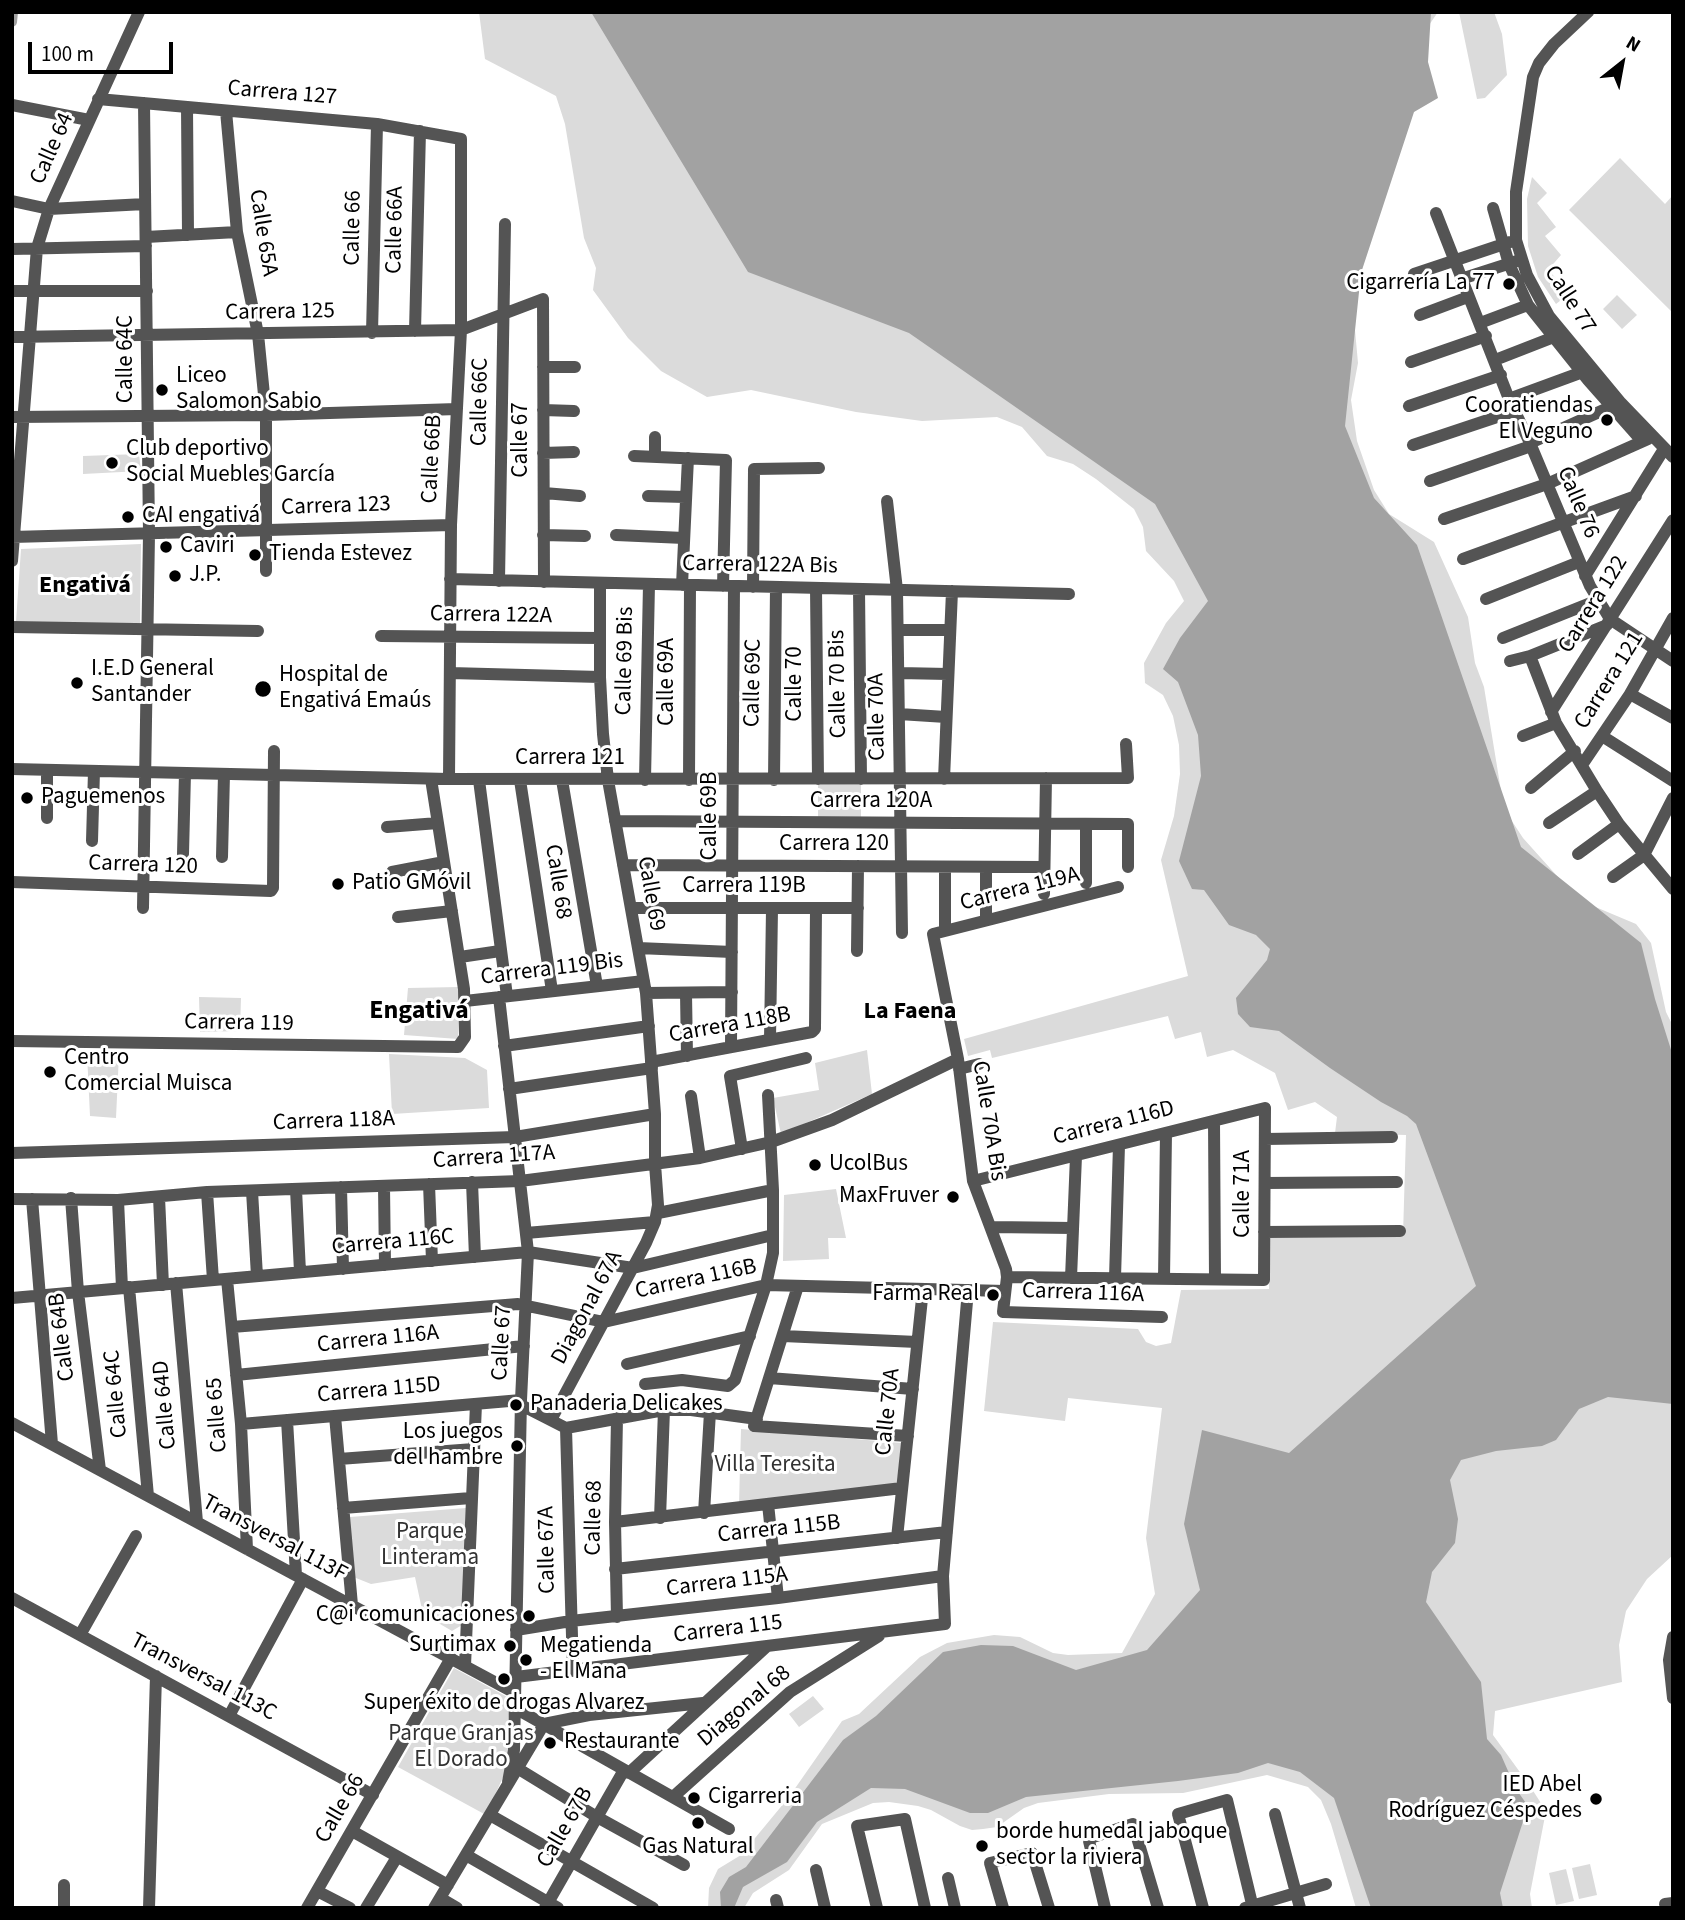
<!DOCTYPE html>
<html>
<head>
<meta charset="utf-8">
<style>
  body { margin:0 }
  #map { position:relative; width:1685px; height:1920px; overflow:hidden; background:#fff; font-family:"Source Sans 3",sans-serif }
  canvas { display:block }
  .frame { position:absolute; inset:0; border:14px solid #000; pointer-events:none }
  .north { position:absolute; left:1587px; top:28px; width:70px; height:70px; -webkit-text-stroke:5px #fff; paint-order:stroke; rotate:31deg; font-size:19px; font-weight:700; line-height:28px; text-align:center; color:#000 }
  .north::after { content:''; display:block; margin:auto; width:24px; height:32px; background:#000; clip-path:polygon(50% 0,100% 100%,50% 72%,0 100%) }
  .scale { position:absolute; left:28px; top:42px; width:145px; height:32px; box-sizing:border-box; border:4px solid #000; border-top:0; padding-left:9px; font-size:21px; line-height:24px; white-space:nowrap; color:#000; -webkit-text-stroke:5px #fff; paint-order:stroke }
</style>
</head>
<body>
<div id="map">
<canvas width="1685" height="1920"></canvas>
<div class="frame"></div>
<div class="north">N</div>
<div class="scale">100 m</div>
</div>
<script>
const g = document.querySelector('canvas').getContext('2d');
g.lineJoin = 'round';
function paint(path, color) { g.fillStyle = color; g.fill(path, 'evenodd'); }
const poly = rows => new Path2D(rows.map(r => 'M' + r).join(''));
function stroke(path, color, width, dash) { g.strokeStyle = color; g.lineWidth = width; g.lineCap = dash ? 'butt' : 'round'; g.setLineDash(dash || []); g.stroke(path); }
function label(font, color, halo, rows, align = 'center') {
  g.font = font + ' "Source Sans 3",sans-serif'; g.lineWidth = 6; g.setLineDash([]); g.textBaseline = 'middle'; g.strokeStyle = halo; g.fillStyle = color; for (const [text, x, y, turn = 0] of rows) {
    g.save(); g.translate(x, y); g.rotate((+turn || 0) * Math.PI / 180); g.textAlign = isNaN(turn) ? turn : align; if (halo) g.strokeText(text, 0, 0); g.fillText(text, 0, 0); g.restore();
  }
}
const green = poly([
  [479,12,1438,12,1416,44,1353,67,1355,330,1358,363,1351,400,1357,441,1374,490,1389,514,1434,542,1468,617,1475,663,1484,687,1504,809,1523,838,1558,877,1586,903,1636,924,1651,943,1666,1012,1673,1026,1673,1555,1647,1579,1626,1611,1619,1645,1622,1682,1495,1711,1493,1735,1530,1786,1546,1811,1530,1894,1532,1908,1356,1908,1331,1824,1321,1800,1308,1787,1267,1775,1183,1793,1109,1794,1038,1803,1024,1808,997,1827,983,1829,972,1830,960,1826,931,1810,918,1806,889,1802,873,1803,822,1824,789,1870,753,1893,744,1908,708,1908,709,1888,718,1869,741,1855,789,1797,842,1721,859,1714,920,1657,947,1643,994,1635,1020,1637,1053,1653,1068,1655,1122,1653,1155,1594,1146,1538,1162,1408,1068,1398,1065,1421,984,1411,993,1322,1138,1329,1146,1342,1156,1346,1171,1343,1181,1290,1269,1289,1270,1237,1403,1235,1406,1135,1335,1133,1337,1117,1315,1102,1288,1110,1275,1073,1233,1050,1207,1057,1201,1032,1175,1039,1168,1016,992,1058,990,1050,968,1056,964,1039,1188,976,1161,860,1174,816,1180,774,1179,745,1173,716,1163,695,1145,683,1144,663,1166,623,1184,601,1174,581,1146,551,1143,527,1134,509,1096,479,1073,464,1047,456,1022,427,997,417,922,421,856,412,751,390,707,397,661,371,628,338,593,290,596,268,584,238,565,124,556,96,485,59],
  [1459,12,1494,12,1502,34,1507,75,1485,98,1477,99],
  [1620,158,1665,204,1673,195,1673,313,1569,210],
  [1532,177,1547,193,1537,203,1556,227,1545,236,1561,255,1548,270,1570,293,1556,304,1538,277,1528,246,1527,199],
  [1617,295,1637,315,1622,329,1603,309],
  [139,454,141,471,83,474,83,456],
  [141,544,140,627,16,622,21,549],
  [818,779,861,779,861,823,818,822],
  [459,987,458,1039,404,1035,408,988],
  [199,997,241,998,240,1031,200,1032],
  [867,1050,872,1094,781,1134,773,1098,819,1090,815,1063],
  [87,1053,119,1054,116,1118,90,1116],
  [389,1054,465,1058,487,1070,489,1108,392,1114],
  [836,1189,846,1238,828,1238,829,1259,783,1261,784,1195],
  [741,1429,901,1443,897,1486,739,1505],
  [466,1508,462,1625,452,1631,423,1614,415,1577,371,1584,351,1576,350,1517],
  [454,1668,511,1699,508,1721,508,1766,486,1815,398,1767],
  [813,1696,824,1709,799,1727,789,1714],
  [1590,1864,1597,1895,1579,1899,1572,1868],
  [1566,1869,1574,1901,1556,1905,1549,1873]
]);
const water = poly([
  [591,12,1431,12,1428,62,1438,98,1414,112,1361,273,1345,426,1374,498,1417,545,1521,847,1641,943,1655,999,1673,1056,1673,1404,1608,1397,1579,1409,1556,1440,1542,1446,1496,1451,1461,1460,1450,1480,1458,1519,1455,1543,1432,1572,1426,1602,1481,1682,1487,1739,1501,1755,1516,1789,1528,1806,1500,1893,1503,1908,1371,1908,1334,1798,1300,1772,1268,1763,1238,1773,1178,1781,1026,1797,988,1813,970,1813,905,1789,871,1788,817,1822,787,1862,743,1887,734,1908,721,1908,720,1892,729,1877,746,1867,843,1740,876,1716,943,1652,981,1645,1013,1646,1076,1670,1147,1650,1200,1590,1184,1524,1202,1430,1289,1453,1476,1286,1416,1124,1407,1116,1381,1102,1330,1068,1279,1031,1250,1027,1238,1014,1236,998,1267,960,1270,949,1256,935,1229,925,1204,890,1192,889,1179,861,1201,776,1198,735,1178,682,1163,669,1180,638,1208,601,1155,504,909,333,748,272]
]);
const canal = poly([
  [12,22,13,12]
]);
const minor = poly([
  [1588,12,1554,44,1539,63,1533,77,1516,192,1516,240,1527,275,1549,316,1621,403,1673,457],
  [98,99,377,124,461,139,461,330,451,525,449,779],
  [12,105,89,120],
  [187,107,188,235],
  [226,111,237,232,258,334,266,415,266,571],
  [12,201,49,209,145,204],
  [1493,208,1509,264,1528,305,1588,380,1642,441],
  [1436,213,1509,399,1530,443,1590,586,1610,619,1673,661],
  [146,237,237,232],
  [12,249,146,246],
  [1414,274,1510,242],
  [1461,279,1517,261],
  [12,291,147,291],
  [1420,315,1468,297],
  [1480,323,1528,305],
  [415,331,420,131],
  [372,333,377,124],
  [12,337,461,330,543,299,544,582],
  [1495,360,1554,337],
  [1411,362,1486,336],
  [543,367,575,367],
  [1509,399,1588,370],
  [1409,406,1501,375],
  [543,410,574,411],
  [12,417,266,415,457,409],
  [655,437,655,457],
  [1530,443,1617,404],
  [1413,445,1515,411],
  [543,453,574,452],
  [634,456,726,460,723,586],
  [1430,481,1531,446],
  [544,493,580,496],
  [648,496,685,497],
  [887,501,897,590,902,933],
  [1444,519,1547,484,1648,439],
  [543,535,585,536],
  [616,535,684,538],
  [12,537,451,525],
  [1463,559,1636,496],
  [12,561,37,248,49,209,139,12],
  [1585,576,1664,449],
  [450,579,1069,594],
  [499,581,505,224],
  [682,585,688,458],
  [753,587,754,469,819,468],
  [816,588,818,779],
  [859,589,861,779],
  [1486,599,1579,562],
  [12,627,258,631],
  [898,630,950,630],
  [381,636,600,638],
  [1503,638,1598,600],
  [1530,656,1556,723,1597,791,1619,824,1673,889],
  [1510,661,1530,656,1607,625],
  [450,673,600,677],
  [899,673,948,674],
  [1630,694,1673,718],
  [1551,712,1673,520],
  [899,714,946,717],
  [1523,736,1556,723],
  [1602,736,1673,781],
  [1582,765,1630,694,1673,618],
  [12,769,449,779,1128,778,1126,744],
  [47,770,47,818],
  [944,779,952,591],
  [479,780,507,996],
  [520,780,552,991],
  [562,780,597,986],
  [645,780,649,584],
  [689,780,690,585],
  [774,780,776,587],
  [1531,788,1575,751],
  [615,821,1128,824,1128,867],
  [1549,823,1597,791],
  [387,827,438,823],
  [92,841,94,771],
  [183,854,185,773],
  [1578,854,1619,824],
  [222,857,224,774],
  [623,865,1044,867],
  [986,867,986,920],
  [392,872,444,862],
  [1613,877,1644,855,1673,798],
  [12,882,271,891,273,888,274,751],
  [1086,883,1086,824],
  [1118,887,933,934,958,1059,973,1181,1006,1269,1007,1277,1003,1312,1162,1317],
  [1044,894,1046,778],
  [143,908,149,534,144,103],
  [631,908,858,908],
  [398,917,452,911],
  [945,931,945,867],
  [638,948,732,952],
  [857,951,858,866],
  [460,957,500,951],
  [646,993,732,992],
  [686,993,687,1056],
  [499,997,528,1252,521,1400,514,1750,508,1782],
  [465,1001,644,981],
  [770,1039,772,909],
  [12,1041,458,1047,465,1037,464,989,431,779],
  [504,1046,649,1026],
  [731,1046,734,586],
  [651,1062,812,1032,815,1029,816,909],
  [959,1069,979,1064],
  [509,1089,652,1068],
  [691,1096,700,1158],
  [1214,1121,1215,1279],
  [1265,1139,1392,1137],
  [742,1149,730,1076,806,1058],
  [12,1153,515,1137,655,1114],
  [973,1181,1265,1108,1264,1280,1007,1277],
  [472,1182,475,1257],
  [1265,1183,1397,1182],
  [429,1184,432,1261],
  [384,1186,385,1265],
  [341,1187,343,1269],
  [296,1189,300,1272],
  [252,1191,257,1276],
  [207,1192,213,1280],
  [159,1197,163,1285],
  [71,1198,78,1292,100,1470],
  [12,1199,118,1200,207,1192,520,1181,700,1158,771,1142,832,1120,958,1059],
  [32,1199,52,1444],
  [118,1200,122,1288],
  [658,1213,773,1190],
  [991,1227,1073,1228],
  [1264,1232,1400,1231],
  [526,1233,655,1222],
  [1071,1278,1076,1156],
  [1115,1278,1119,1145],
  [227,1279,241,1424,247,1549],
  [1164,1279,1166,1133],
  [176,1283,197,1522],
  [798,1286,754,1426,908,1436],
  [129,1287,148,1496],
  [12,1298,528,1252,633,1268,773,1235],
  [232,1327,518,1304,604,1322,766,1285,1005,1291],
  [783,1336,917,1342],
  [627,1364,750,1336],
  [236,1375,524,1346],
  [769,1378,913,1389],
  [645,1384,682,1380,728,1386,735,1380,766,1285,773,1253,773,1190,768,1095],
  [521,1405,566,1428,664,1410,691,1410,757,1419],
  [335,1416,352,1605],
  [287,1420,296,1575],
  [551,1420,646,1243,655,1222,658,1205,655,1164,655,1114,646,993,608,780,603,734,600,677,600,583],
  [12,1423,515,1693],
  [241,1424,521,1400],
  [566,1428,573,1671],
  [339,1459,474,1449],
  [768,1504,778,1598],
  [343,1508,471,1498],
  [704,1513,710,1412],
  [660,1518,664,1410],
  [615,1522,902,1488],
  [897,1538,923,1289],
  [615,1569,947,1532],
  [12,1598,373,1795],
  [617,1617,615,1522,617,1418],
  [516,1630,571,1621,778,1598,943,1576],
  [80,1635,136,1536],
  [1673,1637,1669,1660,1673,1698],
  [465,1666,476,1404],
  [516,1677,945,1624,943,1576,968,1290],
  [515,1708,729,1829],
  [229,1716,303,1579],
  [544,1724,589,1715,703,1703],
  [517,1768,597,1817,684,1865],
  [629,1773,766,1647],
  [673,1797,790,1692,879,1636],
  [1275,1814,1300,1908],
  [490,1815,653,1908],
  [352,1831,448,1885],
  [466,1855,558,1908],
  [816,1870,825,1908],
  [948,1878,955,1908],
  [317,1891,350,1908],
  [440,1898,457,1908],
  [776,1900,778,1908],
  [1665,1904,1673,1903],
  [64,1908,64,1885],
  [149,1908,156,1676],
  [307,1908,451,1658],
  [366,1908,397,1857],
  [434,1908,544,1724],
  [545,1908,624,1770],
  [877,1908,857,1826,905,1819,925,1908],
  [1003,1908,990,1863,1032,1853,1049,1908],
  [1105,1908,1089,1841,1093,1837,1133,1824,1158,1908],
  [1203,1908,1178,1814,1227,1800,1253,1908],
  [1245,1908,1326,1884]
]);
const markers = [
  [1509,284,7,"#000"],
  [162,390,7,"#000"],
  [1607,420,7,"#000"],
  [112,463,7,"#000"],
  [128,517,7,"#000"],
  [166,547,7,"#000"],
  [255,555,7,"#000"],
  [175,576,7,"#000"],
  [77,683,7,"#000"],
  [263,689,9,"#000"],
  [27,798,7,"#000"],
  [338,884,7,"#000"],
  [50,1072,7,"#000"],
  [815,1165,7,"#000"],
  [953,1197,7,"#000"],
  [993,1295,7,"#000"],
  [516,1405,7,"#000"],
  [517,1446,7,"#000"],
  [529,1616,7,"#000"],
  [510,1646,7,"#000"],
  [526,1660,7,"#000"],
  [504,1679,7,"#000"],
  [550,1743,7,"#000"],
  [694,1798,7,"#000"],
  [1596,1799,7,"#000"],
  [698,1823,7,"#000"],
  [982,1846,7,"#000"]
];
const streetNames = [
  ["Carrera 127",282,94,5],
  ["Calle 64",53,149,-66],
  ["Calle 66",354,228,-89],
  ["Calle 66A",396,230,-89],
  ["Calle 65A",262,233,81],
  ["Calle 77",1569,300,57],
  ["Carrera 125",280,313,-1],
  ["Calle 64C",127,359,-90],
  ["Calle 66C",481,402,-89],
  ["Calle 67",522,440,-90],
  ["Calle 66B",433,459,-87],
  ["Calle 76",1577,503,67],
  ["Carrera 123",336,507,-2],
  ["Carrera 122A Bis",760,566,1],
  ["Carrera 122",1594,605,-58],
  ["Carrera 122A",491,616,1],
  ["Calle 69 Bis",626,661,-89],
  ["Carrera 121",1610,681,-58],
  ["Calle 69A",668,682,-90],
  ["Calle 69C",754,683,-89],
  ["Calle 70",796,684,-90],
  ["Calle 70 Bis",839,684,-91],
  ["Calle 70A",878,717,-91],
  ["Carrera 121",570,759],
  ["Carrera 120A",871,802],
  ["Calle 69B",711,816,-90],
  ["Carrera 120",834,845],
  ["Carrera 120",143,866,2],
  ["Calle 68",557,882,81],
  ["Carrera 119B",744,887],
  ["Carrera 119A",1020,890,-14],
  ["Calle 69",650,894,80],
  ["Carrera 119 Bis",552,970,-7],
  ["Carrera 119",239,1024,1],
  ["Carrera 118B",730,1026,-10],
  ["Calle 70A Bis",988,1121,81],
  ["Carrera 118A",334,1122,-2],
  ["Carrera 116D",1114,1124,-14],
  ["Carrera 117A",494,1158,-4],
  ["Calle 71A",1244,1194,-90],
  ["Carrera 116C",393,1243,-5],
  ["Carrera 116B",696,1280,-12],
  ["Carrera 116A",1083,1294,2],
  ["Diagonal 67A",588,1308,-62],
  ["Calle 64B",63,1337,-97],
  ["Carrera 116A",378,1340,-6],
  ["Calle 67",503,1343,-87],
  ["Carrera 115D",379,1391,-5],
  ["Calle 64C",117,1394,-95],
  ["Calle 64D",166,1405,-95],
  ["Calle 70A",889,1412,-84],
  ["Calle 65",218,1415,-94],
  ["Calle 68",595,1518,-89],
  ["Carrera 115B",779,1530,-6],
  ["Transversal 113F",274,1539,28],
  ["Calle 67A",548,1550,-91],
  ["Carrera 115A",727,1583,-7],
  ["Carrera 115",728,1630,-7],
  ["Transversal 113C",203,1678,28],
  ["Diagonal 68",745,1707,-40],
  ["Calle 66",341,1809,-60],
  ["Calle 67B",566,1828,-60]
];
const poiNames = [
  ["Cigarrería La 77",1495,284,"right"],
  ["Liceo",176,377],
  ["Salomon Sabio",176,403],
  ["Cooratiendas",1593,407,"right"],
  ["El Veguno",1593,433,"right"],
  ["Club deportivo",126,450],
  ["Social Muebles García",126,476],
  ["CAI engativá",142,517],
  ["Caviri",180,547],
  ["Tienda Estevez",269,555],
  ["J.P.",189,576],
  ["I.E.D General",91,670],
  ["Santander",91,696],
  ["Hospital de",279,676],
  ["Engativá Emaús",279,702],
  ["Paguemenos",41,798],
  ["Patio GMóvil",352,884],
  ["Centro",64,1059],
  ["Comercial Muisca",64,1085],
  ["UcolBus",829,1165],
  ["MaxFruver",939,1197,"right"],
  ["Farma Real",979,1295,"right"],
  ["Panaderia Delicakes",530,1405],
  ["Los juegos",503,1433,"right"],
  ["del hambre",503,1459,"right"],
  ["C@i comunicaciones",515,1616,"right"],
  ["Surtimax",496,1646,"right"],
  ["Megatienda",540,1647],
  ["- El Mana",540,1673],
  ["Super éxito de drogas Alvarez",504,1704,"center"],
  ["Restaurante",564,1743],
  ["IED Abel",1582,1786,"right"],
  ["Rodríguez Céspedes",1582,1812,"right"],
  ["Cigarreria",708,1798],
  ["borde humedal jaboque",996,1833],
  ["sector la riviera",996,1859],
  ["Gas Natural",698,1848,"center"]
];
const parkNames = [
  ["Villa Teresita",775,1466],
  ["Parque",430,1533],
  ["Linterama",430,1559],
  ["Parque Granjas",461,1735],
  ["El Dorado",461,1761]
];
const neighbourhoodNames = [
  ["Engativá",85,587],
  ["La Faena",910,1013]
];
const quarterNames = [
  ["Engativá",419,1012]
];
paint(green, '#dbdbdb');
paint(water, '#a2a2a2');
stroke(canal, '#a2a2a2', 10);
stroke(minor, '#545454', 12);
for (const [x, y, r, color] of markers) { const dot = new Path2D(); dot.arc(x, y, r, 0, 2 * Math.PI); g.fillStyle = color; g.fill(dot); stroke(dot, '#fff', 2.5); }
label('23px', '#000', '#fff', streetNames);
label('23px', '#000', '#fff', poiNames, 'left');
label('23px', '#323232', '#fff', parkNames);
label('bold 24px', '#000', '#fff', neighbourhoodNames);
label('bold 26px', '#000', '#fff', quarterNames);
</script>
</body>
</html>
